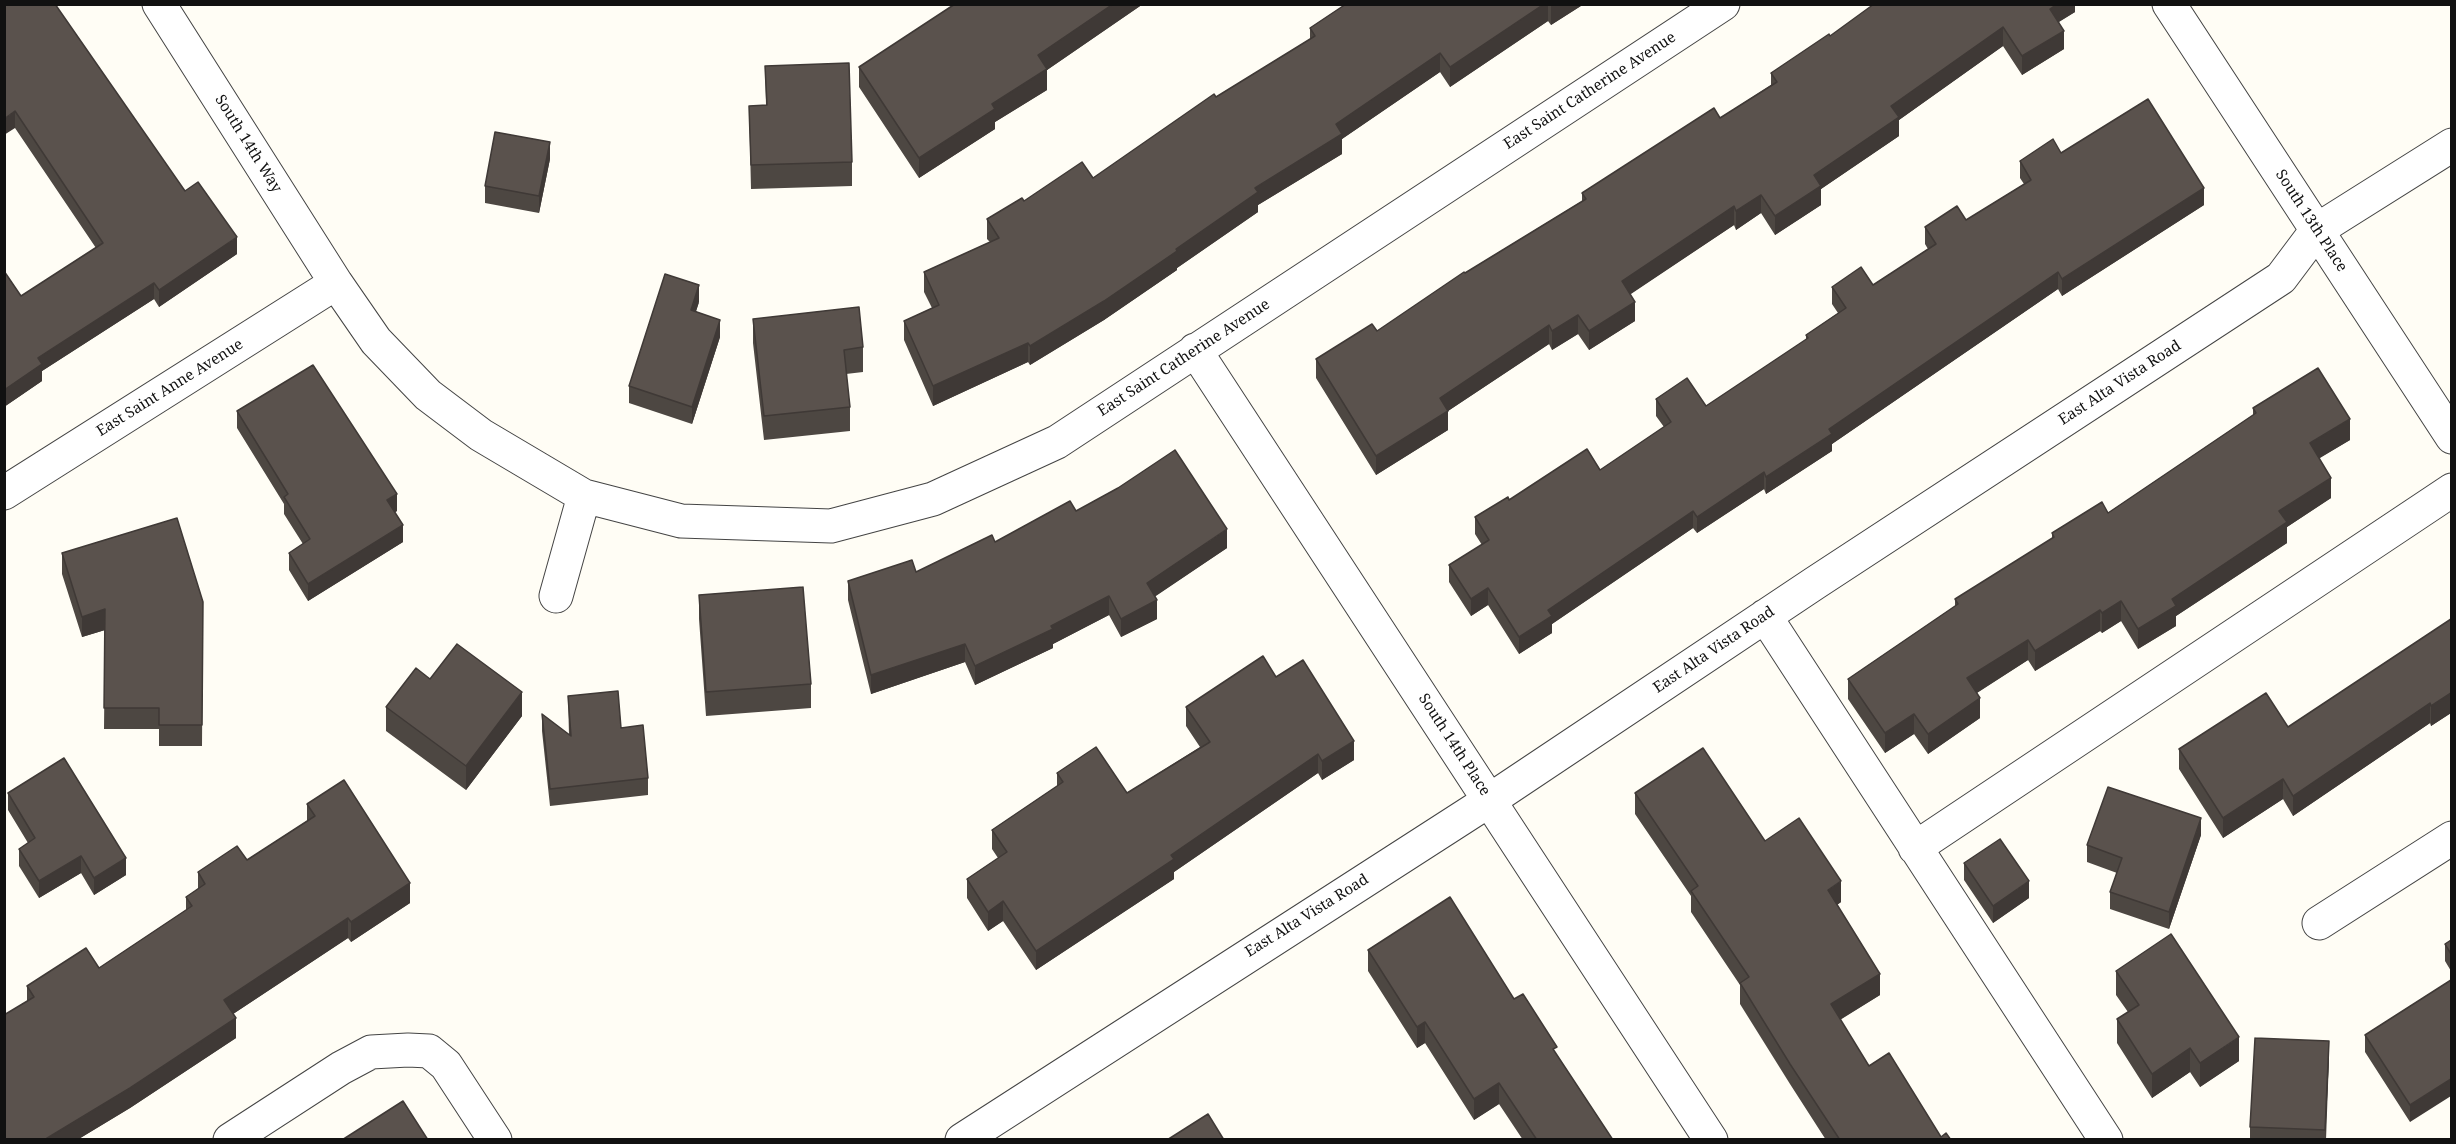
<!DOCTYPE html>
<html>
<head>
<meta charset="utf-8">
<style>
  body { margin:0 }
  #map { position:relative; width:2456px; height:1144px; overflow:hidden; background:#fffdf5; font-family:"Noto Serif",serif }
  canvas { display:block }
  .frame { position:absolute; inset:0; border:6px solid #111; pointer-events:none }
</style>
</head>
<body>
<div id="map">
<canvas width="2456" height="1144"></canvas>
<div class="frame"></div>
</div>
<script>
const g = document.querySelector('canvas').getContext('2d');
g.lineJoin = 'round';
const poly = rows => new Path2D(rows.map(r => 'M' + r).join(''));
function stroke(path, color, width, dash) { g.strokeStyle = color; g.lineWidth = width; g.lineCap = dash ? 'butt' : 'round'; g.setLineDash(dash || []); g.stroke(path); }
function paint(path, color) { g.fillStyle = color; g.fill(path, 'evenodd'); }
function label(font, color, halo, rows, align = 'center') {
  g.font = font + ' "Noto Serif",serif'; g.lineWidth = 6; g.setLineDash([]); g.textBaseline = 'middle'; g.strokeStyle = halo; g.fillStyle = color; for (const [text, x, y, turn = 0] of rows) {
    g.save(); g.translate(x, y); g.rotate((+turn || 0) * Math.PI / 180); g.textAlign = isNaN(turn) ? turn : align; if (halo) g.strokeText(text, 0, 0); g.fillText(text, 0, 0); g.restore();
  }
}
const minor = poly([
  [159,4,336,283,376,341,428,395,481,435,584,496,681,521,831,526,933,499,1057,442,1723,4],
  [2169,4,2452,437],
  [1195,350,1711,1140],
  [4,493,336,283],
  [556,596,584,496],
  [1765,616,2106,1140],
  [1915,848,2452,490],
  [2319,923,2452,838],
  [230,1140,341,1068,371,1052,408,1050,429,1051,446,1065,495,1140],
  [962,1140,1490,800,1815,583,2281,278,2317,230,2452,145]
]);
const wall = poly([
  [4,4,185,191,237,254,159,307,154,299,42,371,42,381,4,407,4,271,21,296,96,248,15,128],
  [953,4,1143,4,1047,70,1047,90,995,122,995,129,919,178,859,87,859,67,953,6],
  [1346,4,1584,4,1551,25,1548,21,1450,87,1440,72,1342,139,1342,154,1258,205,1258,212,1177,268,1177,270,1104,320,1030,365,1028,362,933,406,904,340,904,321,932,308,924,292,924,272,990,242,987,239,987,219,1024,201,1093,178,1216,97,1310,39,1310,28],
  [2075,4,2075,12,2059,22,2064,49,2022,75,2003,46,1899,120,1899,136,1821,189,1821,205,1775,235,1761,213,1736,230,1734,225,1630,294,1635,321,1589,350,1578,334,1552,350,1549,344,1448,411,1448,430,1376,475,1316,378,1316,359,1377,331,1465,273,1582,201,1582,193,1720,118,1771,85,1771,73,1830,36],
  [765,66,852,162,852,186,751,189,749,106,766,105],
  [2061,153,2204,205,2062,296,2058,289,1832,444,1832,451,1766,494,1764,489,1697,533,1693,528,1552,624,1552,633,1519,654,1488,605,1471,616,1449,582,1449,565,1482,545,1475,534,1475,517,1509,500,1600,470,1664,427,1656,416,1656,399,1706,406,1806,340,1806,335,1838,313,1832,304,1832,287,1873,285,1928,249,1925,244,1925,227,1966,220,2024,184,2020,178,2020,161],
  [550,159,539,213,485,203,485,186],
  [699,302,696,311,720,337,692,424,629,403,629,386],
  [753,319,863,347,863,372,846,374,850,407,850,431,764,440,753,343],
  [2253,408,2350,440,2319,458,2331,498,2287,527,2287,543,2176,616,2176,626,2138,649,2121,621,2102,633,2100,631,2035,671,2028,660,1977,693,1980,718,1928,754,1914,734,1885,753,1848,699,1848,679,1955,606,1955,599,2052,539,2052,533,2108,513,2253,415],
  [237,411,397,511,395,512,403,542,308,601,289,570,289,553,303,544,284,514,284,504,237,428],
  [1076,511,1227,548,1155,596,1157,619,1121,637,1109,615,1053,644,1053,648,975,685,965,662,871,694,848,600,848,581,916,572],
  [62,553,203,602,202,746,159,746,159,729,104,729,105,630,82,637,62,574],
  [699,595,811,684,811,708,706,716,699,619],
  [2451,619,2451,713,2431,726,2430,723,2293,816,2283,799,2223,838,2179,769,2179,749,2288,727],
  [1276,677,1354,760,1322,780,1318,773,1174,872,1174,879,1036,970,1003,921,988,931,967,898,967,879,998,858,992,849,992,830,1057,786,1057,773,1127,793,1200,747,1186,726,1186,707],
  [568,696,621,728,648,778,648,795,550,806,542,731,542,714,569,735],
  [386,707,522,716,466,790,386,731],
  [8,793,126,875,94,895,81,873,39,898,19,866,19,849,28,843,8,810],
  [1635,793,1765,841,1841,902,1837,905,1880,995,1840,1020,1869,1066,1941,1137,1951,1140,1826,1140,1790,1084,1740,1004,1740,985,1691,912,1691,896,1635,814],
  [307,804,410,903,351,942,348,938,233,1014,236,1038,130,1108,77,1140,4,1140,27,1001,27,986,99,968,186,910,186,897,198,889,198,872,247,860,307,821],
  [2201,835,2169,929,2110,909,2110,892,2117,873,2087,862,2087,845],
  [1964,863,2029,898,1993,923,1964,880],
  [2451,940,2451,971,2445,961,2445,944],
  [1368,950,1514,999,1557,1055,1613,1140,1523,1140,1499,1104,1474,1120,1425,1043,1417,1048,1368,971],
  [2116,971,2239,1061,2200,1087,2190,1072,2152,1098,2117,1043,2117,1019,2128,1012,2116,995],
  [2451,980,2410,1122,2365,1052,2365,1035],
  [2329,1058,2326,1140,2250,1140,2250,1127]
]);
const shadedWall = poly([
  [1113,4,1143,4,1047,70,1047,90,995,122,995,129,919,178,919,158,992,104,1038,55],
  [1544,4,1548,4,1548,21,1450,87,1450,67],
  [1553,4,1584,4,1551,25,1551,6],
  [2057,4,2075,4,2075,12,2050,27,2050,9],
  [2003,27,2003,46,1899,120,1899,136,1821,189,1821,205,1775,235,1775,216,1814,175,1891,106],
  [2064,31,2064,49,2022,75,2022,56],
  [1440,53,1440,72,1342,139,1342,154,1258,205,1258,212,1177,268,1177,270,1104,320,1030,365,1030,346,1176,249,1336,124],
  [15,111,15,128,4,135,4,119],
  [550,142,550,159,539,213,539,196],
  [2204,188,2204,205,2062,296,2062,279],
  [1761,195,1761,213,1736,230,1736,211],
  [1734,206,1734,225,1622,300,1622,281],
  [237,237,237,254,159,307,159,290],
  [2058,272,2058,289,1832,444,1832,451,1766,494,1766,477,1829,429],
  [154,283,154,299,42,371,42,381,4,407,4,390,38,358],
  [699,285,699,302,691,327,691,310],
  [1635,302,1635,321,1589,350,1589,331],
  [1578,315,1578,334,1552,350,1552,331],
  [720,320,720,337,692,424,692,407],
  [1549,325,1549,344,1448,411,1448,430,1376,475,1376,456,1440,398],
  [1028,343,1028,362,933,406,933,386],
  [2350,419,2350,440,2310,464,2310,443],
  [1764,472,1764,489,1697,533,1697,517],
  [2331,478,2331,498,2287,527,2287,543,2176,616,2176,626,2138,649,2138,629,2172,599,2279,511],
  [397,494,397,511,387,517,387,500],
  [1693,511,1693,528,1552,624,1552,633,1519,654,1519,637,1548,610],
  [403,525,403,542,308,601,308,584],
  [1227,529,1227,548,1147,602,1147,583],
  [1488,588,1488,605,1471,616,1471,599],
  [1109,596,1109,615,1053,644,1053,648,975,685,975,666],
  [1157,600,1157,619,1121,637,1121,619],
  [2121,601,2121,621,2102,633,2102,613],
  [105,609,105,630,82,637,82,617],
  [2100,610,2100,631,2035,671,2035,651],
  [2028,640,2028,660,1967,699,1967,678],
  [965,644,965,662,871,694,871,675],
  [522,692,522,716,466,790,466,766],
  [2451,693,2451,713,2431,726,2431,706],
  [1980,698,1980,718,1928,754,1928,734],
  [2430,703,2430,723,2293,816,2293,796],
  [1914,714,1914,734,1885,753,1885,733],
  [1354,741,1354,760,1322,780,1322,761],
  [1318,754,1318,773,1174,872,1174,879,1036,970,1036,951,1171,855],
  [2283,779,2283,799,2223,838,2223,818],
  [2201,818,2201,835,2169,929,2169,912],
  [81,856,81,873,39,898,39,881],
  [126,858,126,875,94,895,94,878],
  [1841,881,1841,902,1828,911,1828,890],
  [2029,881,2029,898,1993,923,1993,906],
  [410,883,410,903,351,942,351,922],
  [1003,901,1003,921,988,931,988,912],
  [348,918,348,938,224,1020,224,1000],
  [1880,974,1880,995,1831,1025,1831,1004],
  [236,1018,236,1038,130,1108,77,1140,44,1140],
  [1425,1022,1425,1043,1417,1048,1417,1027],
  [2239,1037,2239,1061,2200,1087,2200,1063],
  [2329,1041,2329,1058,2325,1140,2325,1130],
  [2190,1048,2190,1072,2152,1098,2152,1074],
  [2451,1079,2451,1096,2410,1122,2410,1105],
  [1499,1083,1499,1104,1474,1120,1474,1099]
]);
const building = poly([
  [4,4,55,4,185,191,198,182,237,237,159,290,154,283,38,358,42,364,4,390,4,271,21,296,103,243,15,111,4,119,4,4],
  [955,4,1113,4,1038,55,1047,69,992,104,995,109,919,158,859,67,955,4],
  [1346,4,1544,4,1450,67,1440,53,1336,124,1342,134,1255,188,1258,192,1176,249,1177,251,1104,301,1030,346,1028,343,933,386,904,321,939,305,924,272,999,238,987,219,1022,198,1024,201,1082,162,1093,178,1214,94,1216,97,1315,36,1310,28,1346,4],
  [1874,4,2057,4,2050,9,2064,31,2022,56,2003,27,1891,106,1899,117,1814,175,1821,186,1775,216,1761,195,1736,211,1734,206,1622,281,1635,302,1589,331,1578,315,1552,331,1549,325,1440,398,1448,411,1376,456,1316,359,1372,324,1377,331,1464,272,1465,273,1586,199,1582,193,1714,108,1720,118,1777,82,1771,73,1829,34,1830,36,1874,4],
  [849,63,852,162,751,165,749,106,767,105,765,66,849,63],
  [2148,99,2204,188,2062,279,2058,272,1829,429,1832,434,1766,477,1764,472,1697,517,1693,511,1548,610,1552,616,1519,637,1488,588,1471,599,1449,565,1489,540,1475,517,1508,497,1509,500,1587,449,1600,470,1671,422,1656,399,1687,378,1706,406,1808,338,1806,335,1846,308,1832,287,1861,267,1873,285,1936,244,1925,227,1957,206,1966,220,2031,180,2020,161,2053,139,2061,153,2148,99],
  [495,132,550,142,539,196,485,186,495,132],
  [665,274,699,285,691,310,720,320,692,407,629,386,665,274],
  [859,307,863,347,844,350,850,407,764,416,753,319,859,307],
  [313,365,397,494,387,500,403,525,308,584,289,553,310,539,284,497,288,494,237,411,313,365],
  [2318,368,2350,419,2310,443,2331,478,2279,511,2287,522,2172,599,2176,606,2138,629,2121,601,2102,613,2100,610,2035,651,2028,640,1967,678,1980,698,1928,734,1914,714,1885,733,1848,679,1958,604,1955,599,2054,537,2052,533,2102,502,2108,513,2256,413,2253,408,2318,368],
  [1175,450,1227,529,1147,583,1157,600,1121,619,1109,596,1051,626,1053,629,975,666,965,644,871,675,848,581,912,560,916,572,992,535,995,542,1070,501,1076,511,1118,488,1175,450],
  [177,518,203,602,202,725,159,725,159,708,104,708,105,609,82,617,62,553,177,518],
  [803,587,811,684,706,692,699,595,803,587],
  [2451,619,2451,693,2431,706,2430,703,2293,796,2283,779,2223,818,2179,749,2266,693,2288,727,2451,619],
  [457,644,522,692,466,766,386,707,416,668,430,679,457,644],
  [1263,656,1276,677,1303,660,1354,741,1322,761,1318,754,1171,855,1174,859,1036,951,1003,901,988,912,967,879,1007,852,992,830,1063,782,1057,773,1096,747,1127,793,1210,742,1186,707,1263,656],
  [618,691,621,728,643,725,648,778,550,789,542,714,571,736,568,696,618,691],
  [1703,748,1765,841,1799,818,1841,881,1828,890,1880,974,1831,1004,1869,1066,1889,1053,1941,1137,1946,1133,1951,1140,1840,1140,1790,1064,1740,983,1749,977,1691,891,1698,886,1635,793,1703,748],
  [64,758,126,858,94,878,81,856,39,881,19,849,35,838,8,793,64,758],
  [344,780,410,883,351,922,348,918,224,1000,236,1018,130,1088,44,1140,4,1140,4,1015,34,997,27,986,86,948,99,968,192,906,186,897,205,884,198,872,237,846,247,860,315,816,307,804,344,780],
  [2108,787,2201,818,2169,912,2110,892,2122,858,2087,845,2108,787],
  [2000,839,2029,881,1993,906,1964,863,2000,839],
  [1450,897,1514,999,1523,994,1557,1047,1553,1049,1613,1140,1537,1140,1499,1083,1474,1099,1425,1022,1417,1027,1368,950,1450,897],
  [2171,934,2239,1037,2200,1063,2190,1048,2152,1074,2117,1019,2139,1005,2116,971,2171,934],
  [2451,940,2451,954,2445,944,2451,940],
  [2451,980,2451,1079,2410,1105,2365,1035,2451,980],
  [2255,1038,2329,1041,2325,1130,2250,1127,2255,1038],
  [403,1101,428,1140,342,1140,403,1101],
  [1208,1114,1224,1140,1167,1140,1208,1114]
]);
const streetNames = [
  ["East Saint Catherine Avenue",1590,91,-33],
  ["South 14th Way",248,144,58],
  ["South 13th Place",2311,221,57],
  ["East Saint Catherine Avenue",1184,358,-33],
  ["East Alta Vista Road",2120,383,-33],
  ["East Saint Anne Avenue",170,388,-32],
  ["East Alta Vista Road",1714,650,-34],
  ["South 14th Place",1454,745,57],
  ["East Alta Vista Road",1307,916,-32]
];
stroke(minor, '#444', 35);
stroke(minor, '#fff', 33);
paint(wall, '#4d4742');
paint(shadedWall, '#3f3936');
paint(building, '#5a524d');
stroke(building, '#3f3936', 1.5);
label('15px', '#111', '#fff', streetNames);
</script>
</body>
</html>
